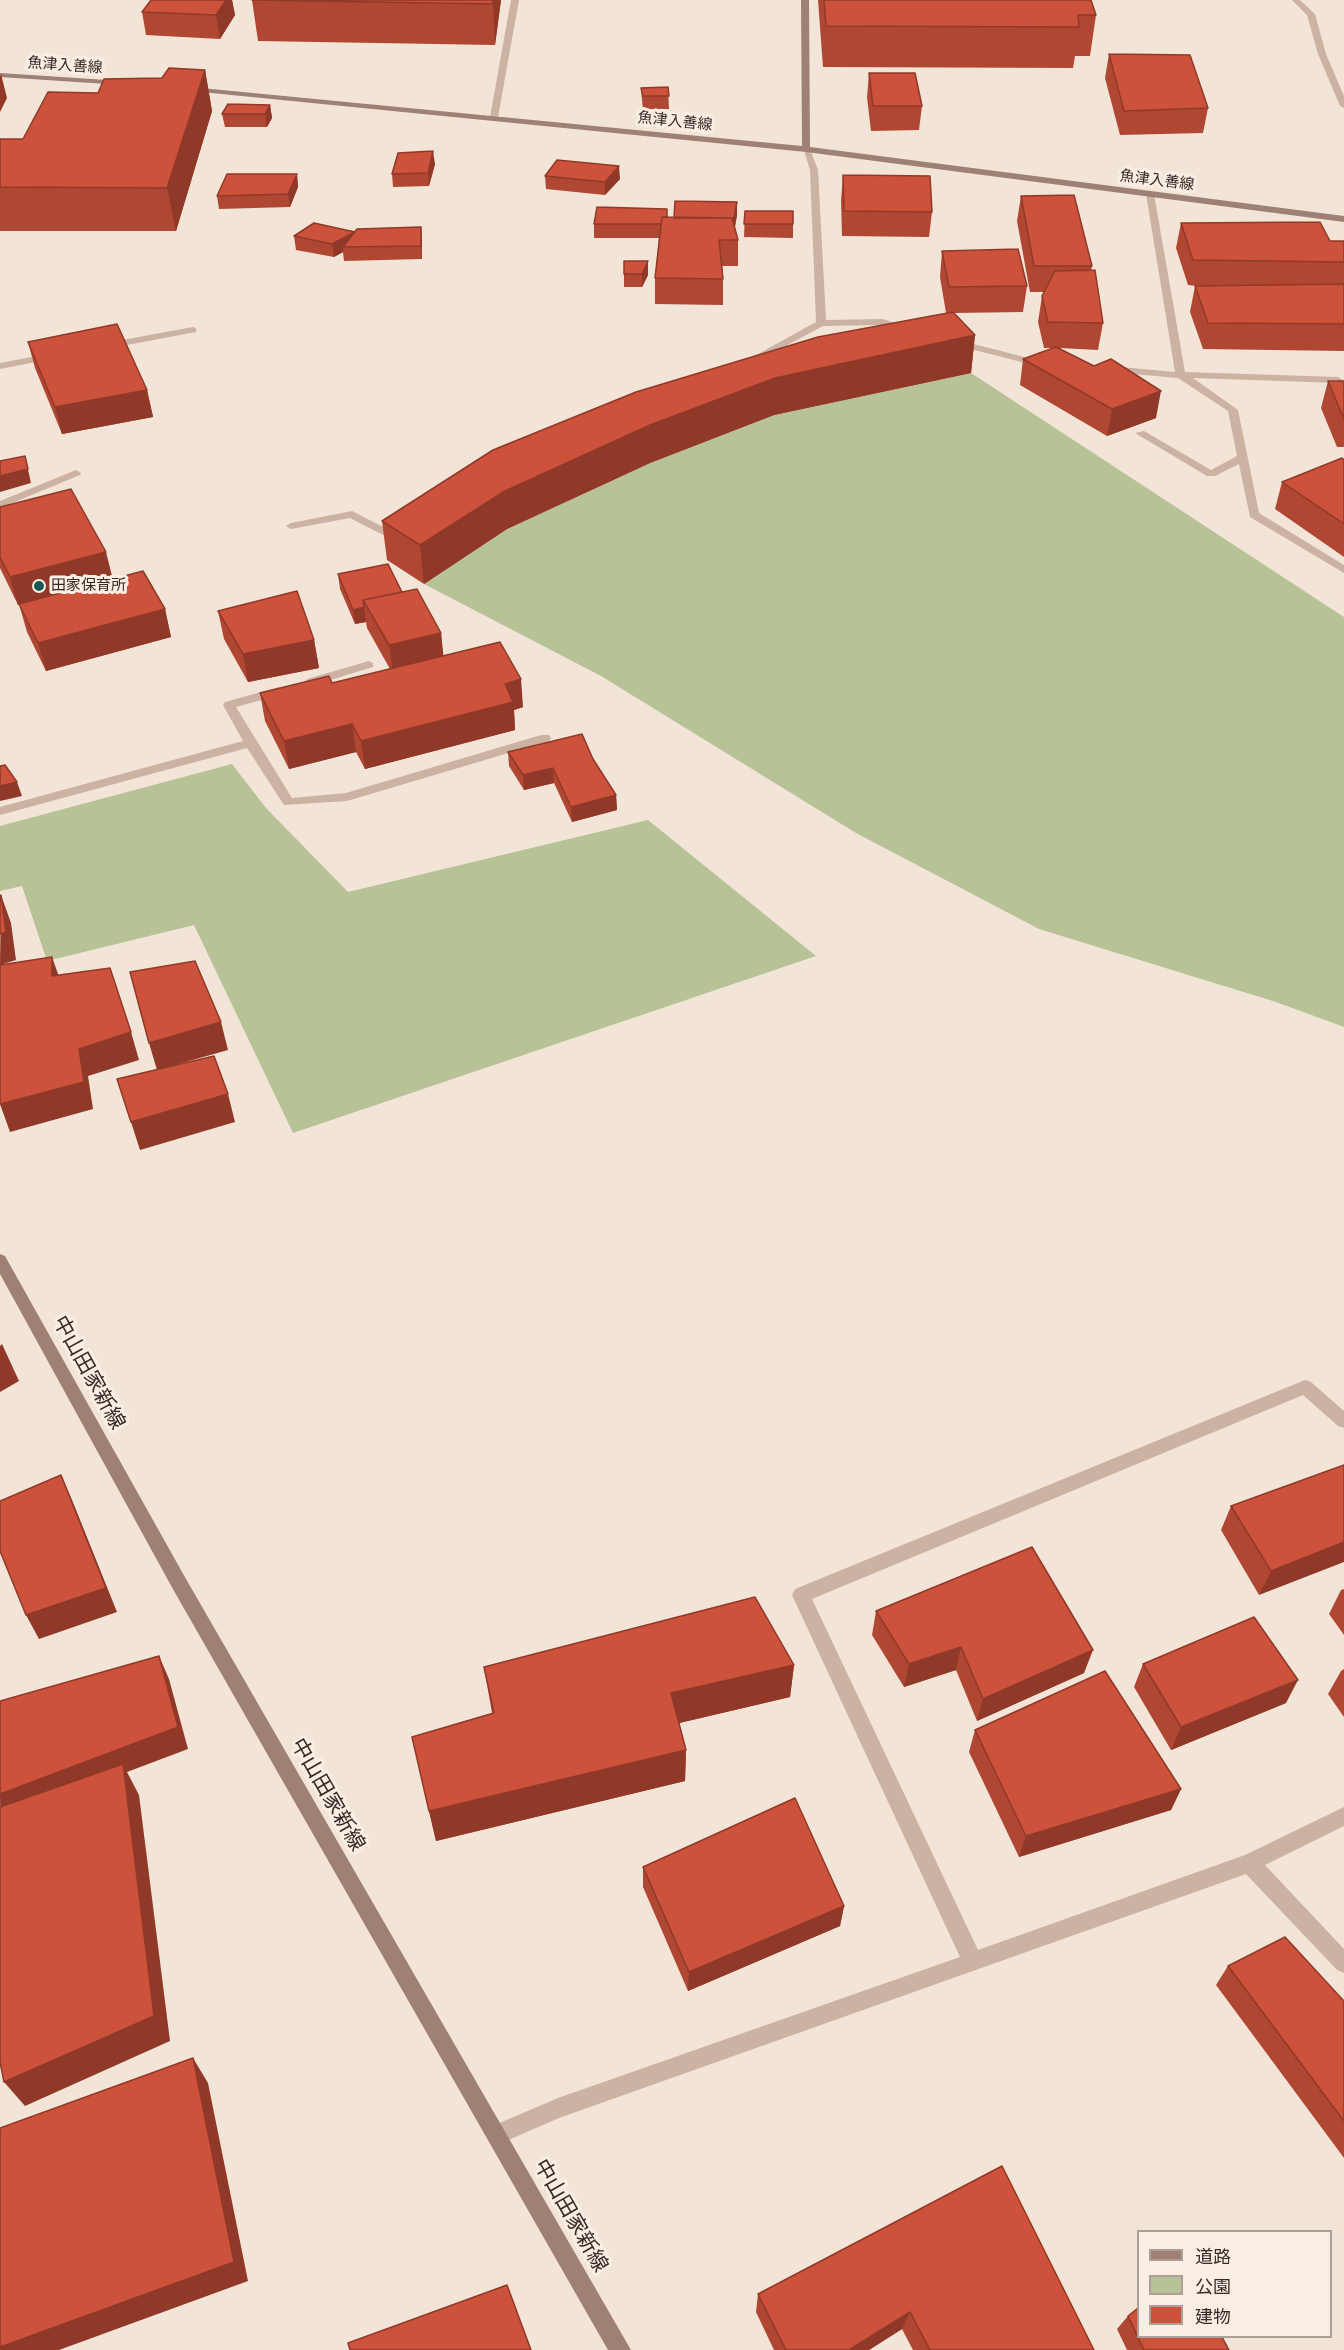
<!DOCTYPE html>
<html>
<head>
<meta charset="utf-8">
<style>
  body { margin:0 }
  #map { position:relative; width:1344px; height:2350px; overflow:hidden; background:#f3e4d8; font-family:"Varela Round","Noto Sans JP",sans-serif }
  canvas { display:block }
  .legend { position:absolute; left:1137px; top:2230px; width:195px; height:108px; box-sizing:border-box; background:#faeee4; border:2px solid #ac9f98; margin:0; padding:8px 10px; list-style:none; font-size:18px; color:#362926 }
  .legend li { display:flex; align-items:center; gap:12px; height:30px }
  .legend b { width:30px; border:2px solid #ac9f98 }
</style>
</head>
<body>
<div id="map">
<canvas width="1344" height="2350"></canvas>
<ul class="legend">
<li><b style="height:8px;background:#9f8075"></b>道路</li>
<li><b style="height:16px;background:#b8c297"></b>公園</li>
<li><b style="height:16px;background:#cd523b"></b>建物</li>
</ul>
</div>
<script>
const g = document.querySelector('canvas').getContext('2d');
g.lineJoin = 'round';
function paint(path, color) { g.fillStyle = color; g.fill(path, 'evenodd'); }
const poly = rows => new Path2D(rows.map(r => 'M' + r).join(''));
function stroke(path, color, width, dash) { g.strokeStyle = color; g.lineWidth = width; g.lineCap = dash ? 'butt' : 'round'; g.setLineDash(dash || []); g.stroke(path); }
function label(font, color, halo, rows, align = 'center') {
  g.font = font + ' "Varela Round","Noto Sans JP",sans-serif'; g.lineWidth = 6; g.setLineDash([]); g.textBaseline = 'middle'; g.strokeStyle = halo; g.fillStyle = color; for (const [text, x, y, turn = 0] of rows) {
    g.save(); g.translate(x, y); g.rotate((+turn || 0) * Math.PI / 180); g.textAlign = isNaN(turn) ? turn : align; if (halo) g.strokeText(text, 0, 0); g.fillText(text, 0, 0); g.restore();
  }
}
const green = poly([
  [971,373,1344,617,1344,1027,1276,1002,1039,929,856,833,601,676,424,584,507,529,650,463,774,415],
  [232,764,266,808,348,892,648,820,816,956,293,1133,194,925,47,961,22,886,0,891,0,826]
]);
const street = poly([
  [511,0,519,0,498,117,494,119,490,117,511,0],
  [1292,0,1300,0,1315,14,1326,54,1344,96,1344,108,1340,106,1318,54,1307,15,1292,0],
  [803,147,810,149,818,170,826,320,883,319,913,329,908,332,883,325,823,326,752,364,747,361,749,359,816,322,810,170,803,147],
  [1150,191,1154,194,1185,372,1338,377,1343,380,1338,383,1193,378,1238,410,1259,513,1344,565,1344,573,1250,517,1239,464,1215,476,1207,476,1135,433,1144,431,1211,470,1237,456,1228,411,1178,378,1110,372,1105,369,1110,366,1175,372,1146,194,1150,191],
  [193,327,196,328,196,332,106,349,101,346,106,343,193,327],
  [954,339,1044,362,1046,364,1041,367,951,344,951,340,954,339],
  [53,353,58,356,56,358,0,369,0,363,53,353],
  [76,470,81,473,80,475,0,508,0,501,76,470],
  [352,511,389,530,401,525,406,528,389,538,350,518,291,529,286,526,291,523,352,511],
  [369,661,373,663,373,667,311,686,305,682,307,679,369,661],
  [279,687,285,691,283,694,236,707,292,798,346,793,541,735,549,735,551,738,549,741,347,801,284,805,247,748,0,815,0,807,243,741,223,705,225,702,279,687],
  [1305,1380,1311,1382,1344,1411,1344,1428,1338,1426,1303,1395,812,1599,978,1950,1245,1855,1344,1807,1344,1826,1265,1865,1344,1949,1344,1973,1337,1970,1246,1874,559,2118,497,2145,490,2141,486,2134,490,2127,558,2098,960,1957,792,1595,795,1589,1305,1380]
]);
const secondary = poly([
  [801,0,809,0,810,147,1344,216,1344,222,806,152,191,91,187,89,191,87,802,146,801,0],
  [0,73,122,81,126,83,122,85,0,77,0,73],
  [0,1254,5,1256,186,1579,631,2350,608,2350,174,1591,0,1274,0,1254]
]);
const wall = poly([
  [151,0,232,0,235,15,220,39,146,35,142,12],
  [252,0,501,0,495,45,258,41],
  [818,0,1091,0,1096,15,1090,56,1075,56,1073,68,823,67],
  [1109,54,1208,108,1203,133,1120,135,1105,78],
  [205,70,212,111,176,231,0,231,0,139,23,139,98,93,162,78],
  [869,73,922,106,919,130,871,131,867,97],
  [668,87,669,109,643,109,642,100,641,88],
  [270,105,272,118,267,127,225,127,222,114],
  [435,164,429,186,393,187,392,174],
  [297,174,298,187,290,207,219,209,217,196],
  [843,175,932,212,929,237,842,236,841,201],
  [545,176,620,179,605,195,546,189],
  [1021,196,1092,266,1091,271,1103,323,1098,350,1060,348,1156,418,1107,436,1020,385,1023,359,1052,348,1044,348,1038,322,1042,296,1044,292,1030,292,1017,221],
  [737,202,737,215,735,227,738,240,738,266,722,266,723,279,723,305,655,304,655,278,659,238,594,238,594,224,674,217],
  [745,211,793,224,793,238,744,237],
  [1181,223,1330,241,1344,241,1344,351,1203,349,1190,312,1195,286,1197,286,1188,285,1176,248],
  [421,227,422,240,422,259,344,261,343,252,334,257,296,250,294,236],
  [942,251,1027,286,1023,312,954,313,975,335,971,373,774,415,650,463,507,529,424,584,387,560,382,521,946,313,940,277],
  [624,261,648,275,642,287,624,287],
  [28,342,147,390,153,417,62,434,35,368],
  [1328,381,1344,381,1344,447,1337,447,1321,408],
  [1344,460,1344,557,1275,509,1282,482],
  [0,507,113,579,165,609,171,637,46,671,27,632,19,604,18,605,0,568],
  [338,574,402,592,441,633,443,656,523,707,514,710,515,730,365,769,356,752,289,769,265,721,260,693,332,683,390,669,367,628,366,622,355,624,340,589],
  [218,611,314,640,319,668,248,682,224,639],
  [508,752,593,759,616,795,617,810,572,822,554,783,524,790,509,766],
  [1344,1465,1259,1595,1221,1530,1231,1506],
  [1344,1589,1344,1635,1329,1614,1341,1590],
  [876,1611,1084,1673,977,1721,956,1670,904,1687,872,1635],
  [1143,1664,1286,1703,1171,1750,1134,1687],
  [794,1665,790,1697,679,1723,686,1750,685,1781,436,1841,412,1737,492,1713,484,1667],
  [1344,1669,1344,1717,1328,1694,1341,1671],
  [975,1730,1181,1789,1171,1810,1019,1857,969,1752],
  [643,1867,844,1906,840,1926,688,1991,643,1887],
  [1228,1966,1344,2001,1344,2158,1216,1985],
  [1002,2166,1094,2350,913,2350,902,2329,869,2350,774,2350,756,2312,758,2294],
  [1128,2316,1229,2350,1127,2350,1117,2329]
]);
const shadedWall = poly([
  [226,0,232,0,235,15,220,39,216,15],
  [493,0,501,0,495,45,493,4],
  [205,70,212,111,176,231,167,188],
  [1,74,7,98,0,112,0,77],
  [270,105,272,118,267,127,265,114],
  [433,151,435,164,429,186,428,173],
  [619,166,620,179,605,195,605,182],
  [297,174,298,187,290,207,288,194],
  [737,202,737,215,733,237,733,224],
  [421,227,422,240,422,259,421,246],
  [355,232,343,247,343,252,334,257,332,244],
  [648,261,648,275,642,287,642,274],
  [975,335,971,373,774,415,650,463,507,529,424,584,420,545,505,491,650,425,775,378],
  [147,390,153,417,62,434,55,407],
  [1161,391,1156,418,1107,436,1112,409],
  [25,456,31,483,0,492,0,476],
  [106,552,113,580,18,605,10,577],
  [364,607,366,622,355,624,353,610],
  [165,609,171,637,46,671,38,643],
  [441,633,444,661,393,673,389,645],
  [314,640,319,668,248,682,243,654],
  [521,679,523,707,514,710,515,730,365,769,361,741,505,684],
  [352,724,356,752,289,769,284,741],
  [553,768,554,783,524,790,523,775],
  [17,782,22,796,0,801,0,786],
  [616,795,617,810,572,822,571,807],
  [1,895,11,923,16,960,0,965],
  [52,957,62,985,52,976],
  [221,1022,228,1050,157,1070,149,1043],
  [131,1032,139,1060,88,1076,93,1109,10,1132,0,1104,79,1049],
  [228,1094,235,1122,140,1150,131,1122],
  [2,1344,19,1381,0,1392,0,1346],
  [61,1475,72,1500,117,1612,39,1639,26,1615],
  [1344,1542,1344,1562,1259,1595,1271,1571],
  [961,1647,956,1670,904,1687,909,1664],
  [1093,1650,1084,1673,977,1721,983,1699],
  [159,1656,169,1679,188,1749,127,1772,139,1795,170,2041,25,2106,4,2082,0,1794],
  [794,1665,790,1697,671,1725,671,1693],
  [1298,1680,1286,1703,1171,1750,1181,1727],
  [686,1750,685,1781,436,1841,429,1811],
  [1181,1789,1171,1810,1019,1857,1026,1836],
  [844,1906,840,1926,688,1991,689,1972],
  [193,2058,208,2083,248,2281,59,2350,0,2350,0,2347],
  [910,2312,902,2329,869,2350,849,2350]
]);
const building = poly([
  [151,0,226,0,216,15,142,12,151,0],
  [252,0,493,0,493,4,252,0],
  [824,0,1091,0,1096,15,1078,15,1079,27,826,26,824,0],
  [1109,54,1190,55,1208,108,1124,111,1109,54],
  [169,68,205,70,167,188,0,187,0,139,23,139,48,92,98,93,104,79,162,78,169,68],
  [869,73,915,73,922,106,873,106,869,73],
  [668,87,669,96,643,96,641,88,668,87],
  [228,104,270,105,265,114,222,114,228,104],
  [433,151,428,173,392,174,398,153,433,151],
  [557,160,619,166,605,182,545,176,557,160],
  [227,174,297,174,288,194,217,196,227,174],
  [843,175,930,176,932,212,844,211,843,175],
  [1074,195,1092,266,1034,266,1021,196,1074,195],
  [675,201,737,202,733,222,732,218,674,218,675,201],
  [597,207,667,209,667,217,662,217,661,224,594,224,597,207],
  [745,211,793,211,793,224,744,224,745,211],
  [662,217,732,218,738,240,719,240,723,279,655,278,662,217],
  [1320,222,1330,241,1344,241,1344,262,1193,260,1181,223,1320,222],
  [314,223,355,232,332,244,294,236,314,223],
  [421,227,421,246,343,247,357,229,421,227],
  [1018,249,1027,286,949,287,942,251,1018,249],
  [624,261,648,261,642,274,624,274,624,261],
  [1095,270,1103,323,1048,322,1042,296,1055,271,1095,270],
  [1344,284,1344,324,1208,323,1195,286,1344,284],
  [953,312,975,335,775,378,650,425,505,491,420,545,382,521,493,450,636,392,818,337,953,312],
  [117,324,147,390,55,407,28,342,117,324],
  [1056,347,1094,366,1111,359,1161,391,1112,409,1023,359,1056,347],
  [1328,381,1344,381,1344,419,1328,381],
  [25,456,28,469,0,476,0,461,25,456],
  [1342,458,1344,460,1344,524,1282,482,1342,458],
  [71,489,106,552,10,577,0,557,0,507,71,489],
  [388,564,402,592,363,600,364,607,353,610,338,574,388,564],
  [143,571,165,609,38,643,19,604,143,571],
  [417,589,441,633,389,645,363,600,417,589],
  [297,591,314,640,243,654,218,611,297,591],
  [500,642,521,679,505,684,513,702,361,741,352,724,284,741,260,693,329,676,332,683,500,642],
  [582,734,593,759,616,795,571,807,553,768,523,775,508,752,582,734],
  [5,765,17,782,0,786,0,766,5,765],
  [1,895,6,932,0,934,0,896,1,895],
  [52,957,52,976,110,968,131,1032,79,1049,84,1082,0,1104,0,965,52,957],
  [195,961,221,1022,149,1043,130,972,195,961],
  [214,1056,228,1094,131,1122,117,1079,214,1056],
  [1344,1465,1344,1542,1271,1571,1231,1506,1344,1465],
  [61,1475,106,1588,26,1615,0,1551,0,1501,61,1475],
  [1032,1547,1093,1650,983,1699,961,1647,909,1664,876,1611,1032,1547],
  [755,1597,794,1665,671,1693,686,1750,429,1811,412,1737,494,1713,484,1667,755,1597],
  [1254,1617,1298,1680,1181,1727,1143,1664,1254,1617],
  [159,1656,178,1727,0,1794,0,1701,159,1656],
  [1105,1671,1181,1789,1026,1836,975,1730,1105,1671],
  [123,1764,154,2016,4,2082,0,2062,0,1807,123,1764],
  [795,1798,844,1906,689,1972,643,1867,795,1798],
  [1285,1937,1344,2001,1344,2121,1228,1966,1285,1937],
  [193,2058,234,2262,0,2347,0,2128,193,2058],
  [1002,2166,1094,2350,930,2350,910,2312,849,2350,786,2350,758,2294,1002,2166],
  [507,2285,531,2350,350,2350,348,2343,507,2285],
  [1138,2308,1138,2337,1222,2337,1229,2350,1144,2350,1128,2316,1138,2308]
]);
const markers = [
  [39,586,6,"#195a58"]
];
const farStreetnames = [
  ["魚津入善線",65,66,4],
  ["魚津入善線",675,122,6],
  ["魚津入善線",1157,181,7]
];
const farPoinames = [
  ["田家保育所",51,586]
];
const nearStreetnames = [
  ["中山田家新線",88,1373,61],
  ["中山田家新線",327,1795,60],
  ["中山田家新線",570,2216,60]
];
paint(green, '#b8c297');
paint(street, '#cbb2a3');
paint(secondary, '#9f8075');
paint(wall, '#b04733');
paint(shadedWall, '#903929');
paint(building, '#cd523b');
stroke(building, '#903929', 1.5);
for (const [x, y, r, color] of markers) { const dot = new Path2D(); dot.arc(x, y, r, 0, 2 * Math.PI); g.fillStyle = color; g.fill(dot); stroke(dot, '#faeee4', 2); }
label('15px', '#362926', '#faeee4', farStreetnames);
label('15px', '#362926', '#faeee4', farPoinames, 'left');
label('21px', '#362926', '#faeee4', nearStreetnames);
</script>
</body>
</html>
